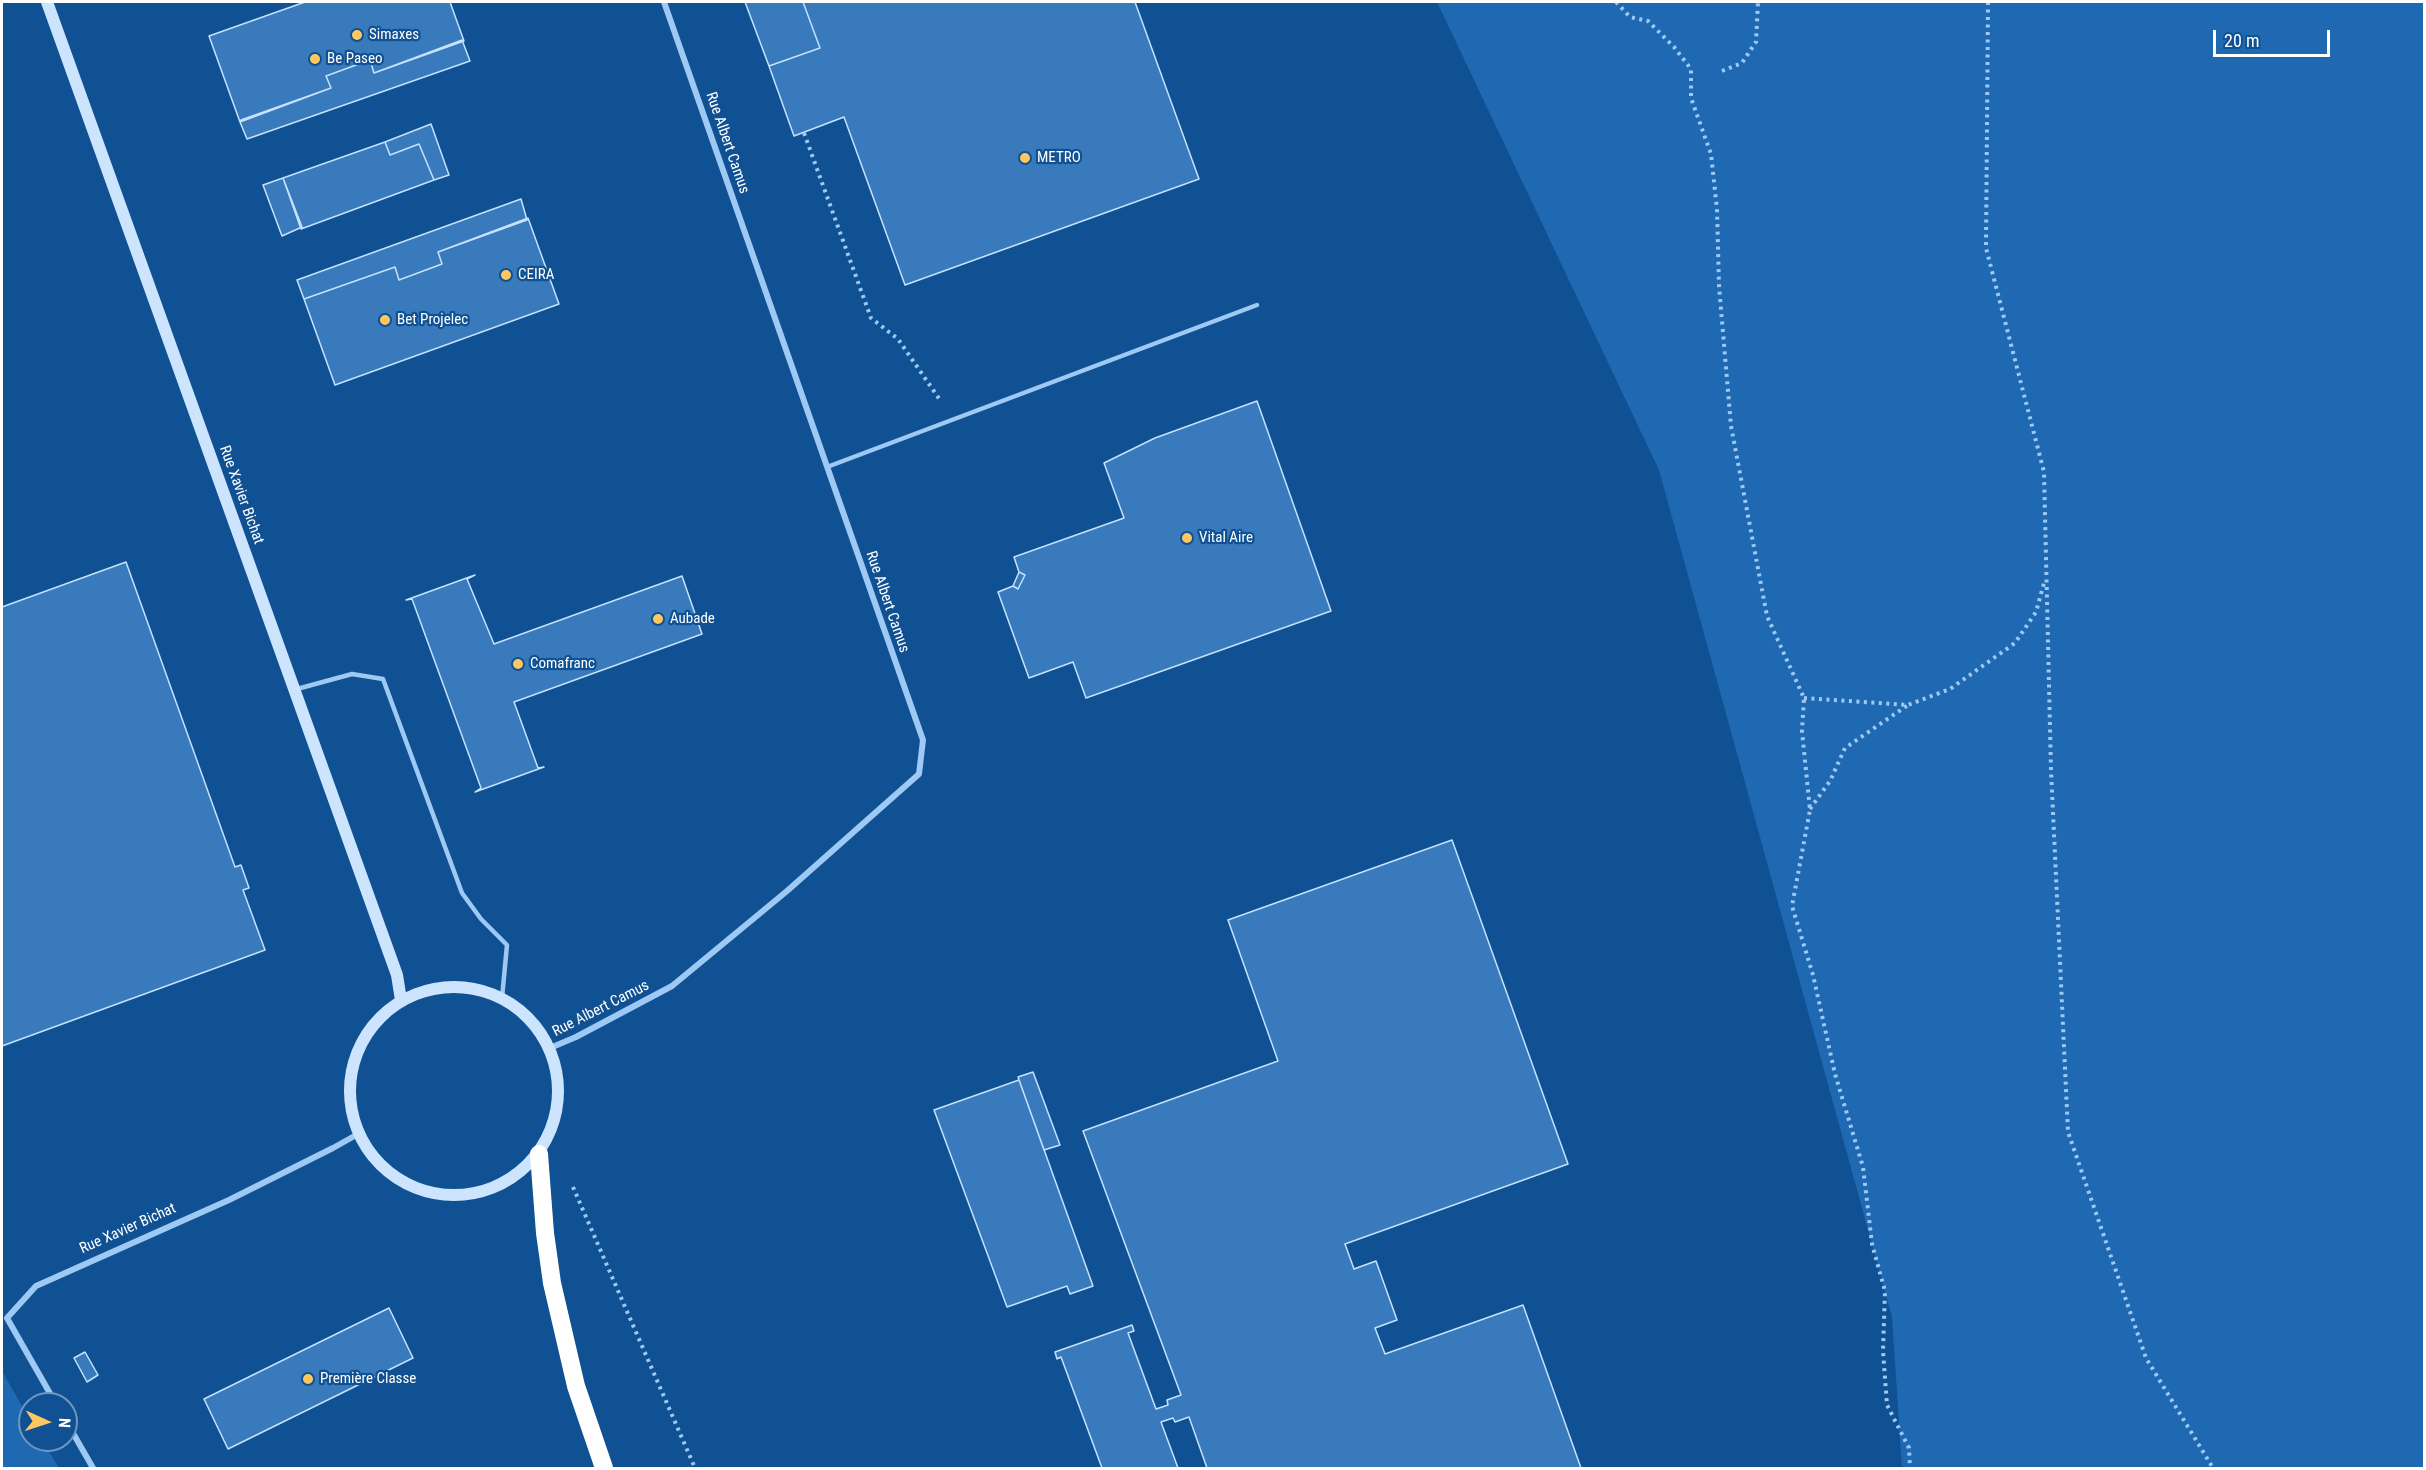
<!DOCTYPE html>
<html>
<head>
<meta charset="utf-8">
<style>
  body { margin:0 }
  #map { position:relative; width:2426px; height:1470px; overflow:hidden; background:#105194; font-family:"Roboto Condensed",sans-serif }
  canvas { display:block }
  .frame { position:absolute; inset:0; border:3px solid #fff; pointer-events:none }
  .north { position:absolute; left:18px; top:1392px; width:60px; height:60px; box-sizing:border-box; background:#105194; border:2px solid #7097bf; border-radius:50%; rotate:93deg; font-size:16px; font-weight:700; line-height:24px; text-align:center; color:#fff }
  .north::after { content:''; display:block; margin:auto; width:21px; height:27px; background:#ffc85f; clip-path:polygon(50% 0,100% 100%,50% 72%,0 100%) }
  .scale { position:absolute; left:2213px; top:30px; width:117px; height:27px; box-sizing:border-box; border:3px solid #fff; border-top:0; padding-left:8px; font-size:18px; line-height:21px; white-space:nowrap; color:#fff; -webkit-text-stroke:4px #105194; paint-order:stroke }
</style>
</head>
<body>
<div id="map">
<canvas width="2426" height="1470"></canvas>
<div class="frame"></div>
<div class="north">N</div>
<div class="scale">20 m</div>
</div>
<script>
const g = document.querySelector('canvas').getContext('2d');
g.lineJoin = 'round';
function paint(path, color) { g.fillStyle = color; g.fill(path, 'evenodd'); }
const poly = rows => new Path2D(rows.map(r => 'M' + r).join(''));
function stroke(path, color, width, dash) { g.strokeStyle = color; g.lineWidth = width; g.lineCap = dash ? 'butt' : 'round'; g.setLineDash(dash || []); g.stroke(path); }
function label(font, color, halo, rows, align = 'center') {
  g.font = font + ' "Roboto Condensed",sans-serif'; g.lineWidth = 4.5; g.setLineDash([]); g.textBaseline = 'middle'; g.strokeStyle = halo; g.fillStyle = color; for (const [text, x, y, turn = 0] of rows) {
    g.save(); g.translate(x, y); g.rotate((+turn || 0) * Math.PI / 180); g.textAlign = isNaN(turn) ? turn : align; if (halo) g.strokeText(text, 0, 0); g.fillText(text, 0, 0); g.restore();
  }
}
const green = poly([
  [1437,2,2424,2,2424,1468,1902,1468,1892,1317,1659,470],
  [2,1371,30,1420,30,1440,42,1440,59,1468,2,1468]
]);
const building = poly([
  [305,2,450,2,464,41,374,73,370,60,326,76,331,88,240,122,209,36,305,2],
  [745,2,803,2,820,48,769,66,745,2],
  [803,2,1135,2,1199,179,905,285,844,117,794,136,769,66,820,48,803,2],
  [462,40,470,61,247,139,240,122,241,120,331,88,326,76,370,60,374,73,462,40],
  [431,124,449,175,434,180,419,144,390,155,385,142,431,124],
  [385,142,390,155,419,144,434,180,301,229,283,178,385,142],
  [283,178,302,227,282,236,263,185,283,178],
  [521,199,527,220,438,252,442,264,399,280,395,267,304,299,297,280,521,199],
  [528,218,559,304,335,385,304,299,395,267,399,280,442,264,438,252,528,218],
  [1257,401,1331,611,1086,698,1073,662,1029,678,998,592,1013,586,1018,589,1025,575,1019,572,1014,557,1124,518,1104,463,1155,438,1257,401],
  [126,562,235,867,241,865,249,888,243,890,265,950,2,1046,2,607,126,562],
  [1019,572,1025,575,1018,589,1013,586,1019,572],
  [475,575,467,579,494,644,682,576,702,634,514,702,538,768,544,767,475,792,481,788,412,599,406,600,475,575],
  [1452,840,1568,1164,1345,1244,1354,1269,1376,1261,1397,1320,1375,1328,1385,1354,1523,1305,1581,1468,1207,1468,1189,1417,1175,1422,1173,1418,1161,1422,1178,1468,1102,1468,1061,1357,1057,1359,1055,1352,1132,1325,1134,1331,1128,1333,1156,1409,1168,1405,1167,1400,1181,1395,1083,1131,1278,1061,1228,920,1452,840],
  [1033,1072,1060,1145,1044,1150,1018,1077,1033,1072],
  [1019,1080,1093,1286,1070,1294,1067,1286,1007,1307,934,1110,1019,1080],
  [389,1308,413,1358,228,1449,204,1399,389,1308],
  [85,1352,98,1375,87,1382,74,1358,85,1352]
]);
const path = poly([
  [1616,2,1630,17,1648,21,1674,47,1691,69,1691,98,1711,154,1717,209,1719,286,1731,426,1767,616,1804,698,1802,731,1810,810,1792,906,1813,975,1835,1074,1863,1167,1872,1244,1885,1291,1883,1351,1887,1405,1909,1448,1910,1468],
  [1988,2,1986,248,2044,472,2051,770,2068,1132,2146,1358,2213,1468],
  [1722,71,1742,63,1756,42,1758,2],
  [804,133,871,318,898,339,940,400],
  [1804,698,1908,705,1950,689,2015,643,2036,612,2044,583],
  [1810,809,1830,781,1845,748,1908,705],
  [573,1187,695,1468]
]);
const lane = poly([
  [827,467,1257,305],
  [297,689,352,674,383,679,462,893,481,919,507,945,502,998]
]);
const street = poly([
  [550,1048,576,1037,672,986,787,891,919,774,923,740,664,2],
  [56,1404,7,1318,36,1286,229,1200,333,1148,358,1134],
  [66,1421,93,1468]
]);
const secondary = poly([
  [47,2,397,975,401,1000],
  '350 1091a104 104 0 1 1 208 0a104 104 0 1 1-208 0Z'
]);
const highway = poly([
  [539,1154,545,1233,552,1283,576,1386,604,1468]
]);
const markers = [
  [357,35,6,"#ffc85f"],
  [315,59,6,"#ffc85f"],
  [1025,158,6,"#ffc85f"],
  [506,275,6,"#ffc85f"],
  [385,320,6,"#ffc85f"],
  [1187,538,6,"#ffc85f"],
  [658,619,6,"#ffc85f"],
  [518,664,6,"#ffc85f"],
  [308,1379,6,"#ffc85f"]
];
const poiNames = [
  ["Simaxes",369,35],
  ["Be Paseo",327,59],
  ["METRO",1037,158],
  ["CEIRA",518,275],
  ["Bet Projelec",397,320],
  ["Vital Aire",1199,538],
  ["Aubade",670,619],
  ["Comafranc",530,664],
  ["Première Classe",320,1379]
];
const streetNames = [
  ["Rue Albert Camus",727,143,71],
  ["Rue Xavier Bichat",241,495,70],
  ["Rue Albert Camus",887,602,71],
  ["Rue Albert Camus",601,1009,-27],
  ["Rue Xavier Bichat",128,1229,-24]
];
paint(green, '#1e69b1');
paint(building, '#387abc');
stroke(building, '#c5e2fe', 1.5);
stroke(path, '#9dc9f4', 4, [3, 4.5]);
stroke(lane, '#9dc9f4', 4.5);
stroke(street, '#9dc9f4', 6);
stroke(secondary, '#cce4fd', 12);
stroke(highway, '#fff', 18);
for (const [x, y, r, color] of markers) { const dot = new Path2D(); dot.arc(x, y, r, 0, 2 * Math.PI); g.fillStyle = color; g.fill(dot); stroke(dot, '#105194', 2); }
label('15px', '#fff', '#105194', poiNames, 'left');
label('15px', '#fff', '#105194', streetNames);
</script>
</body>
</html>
